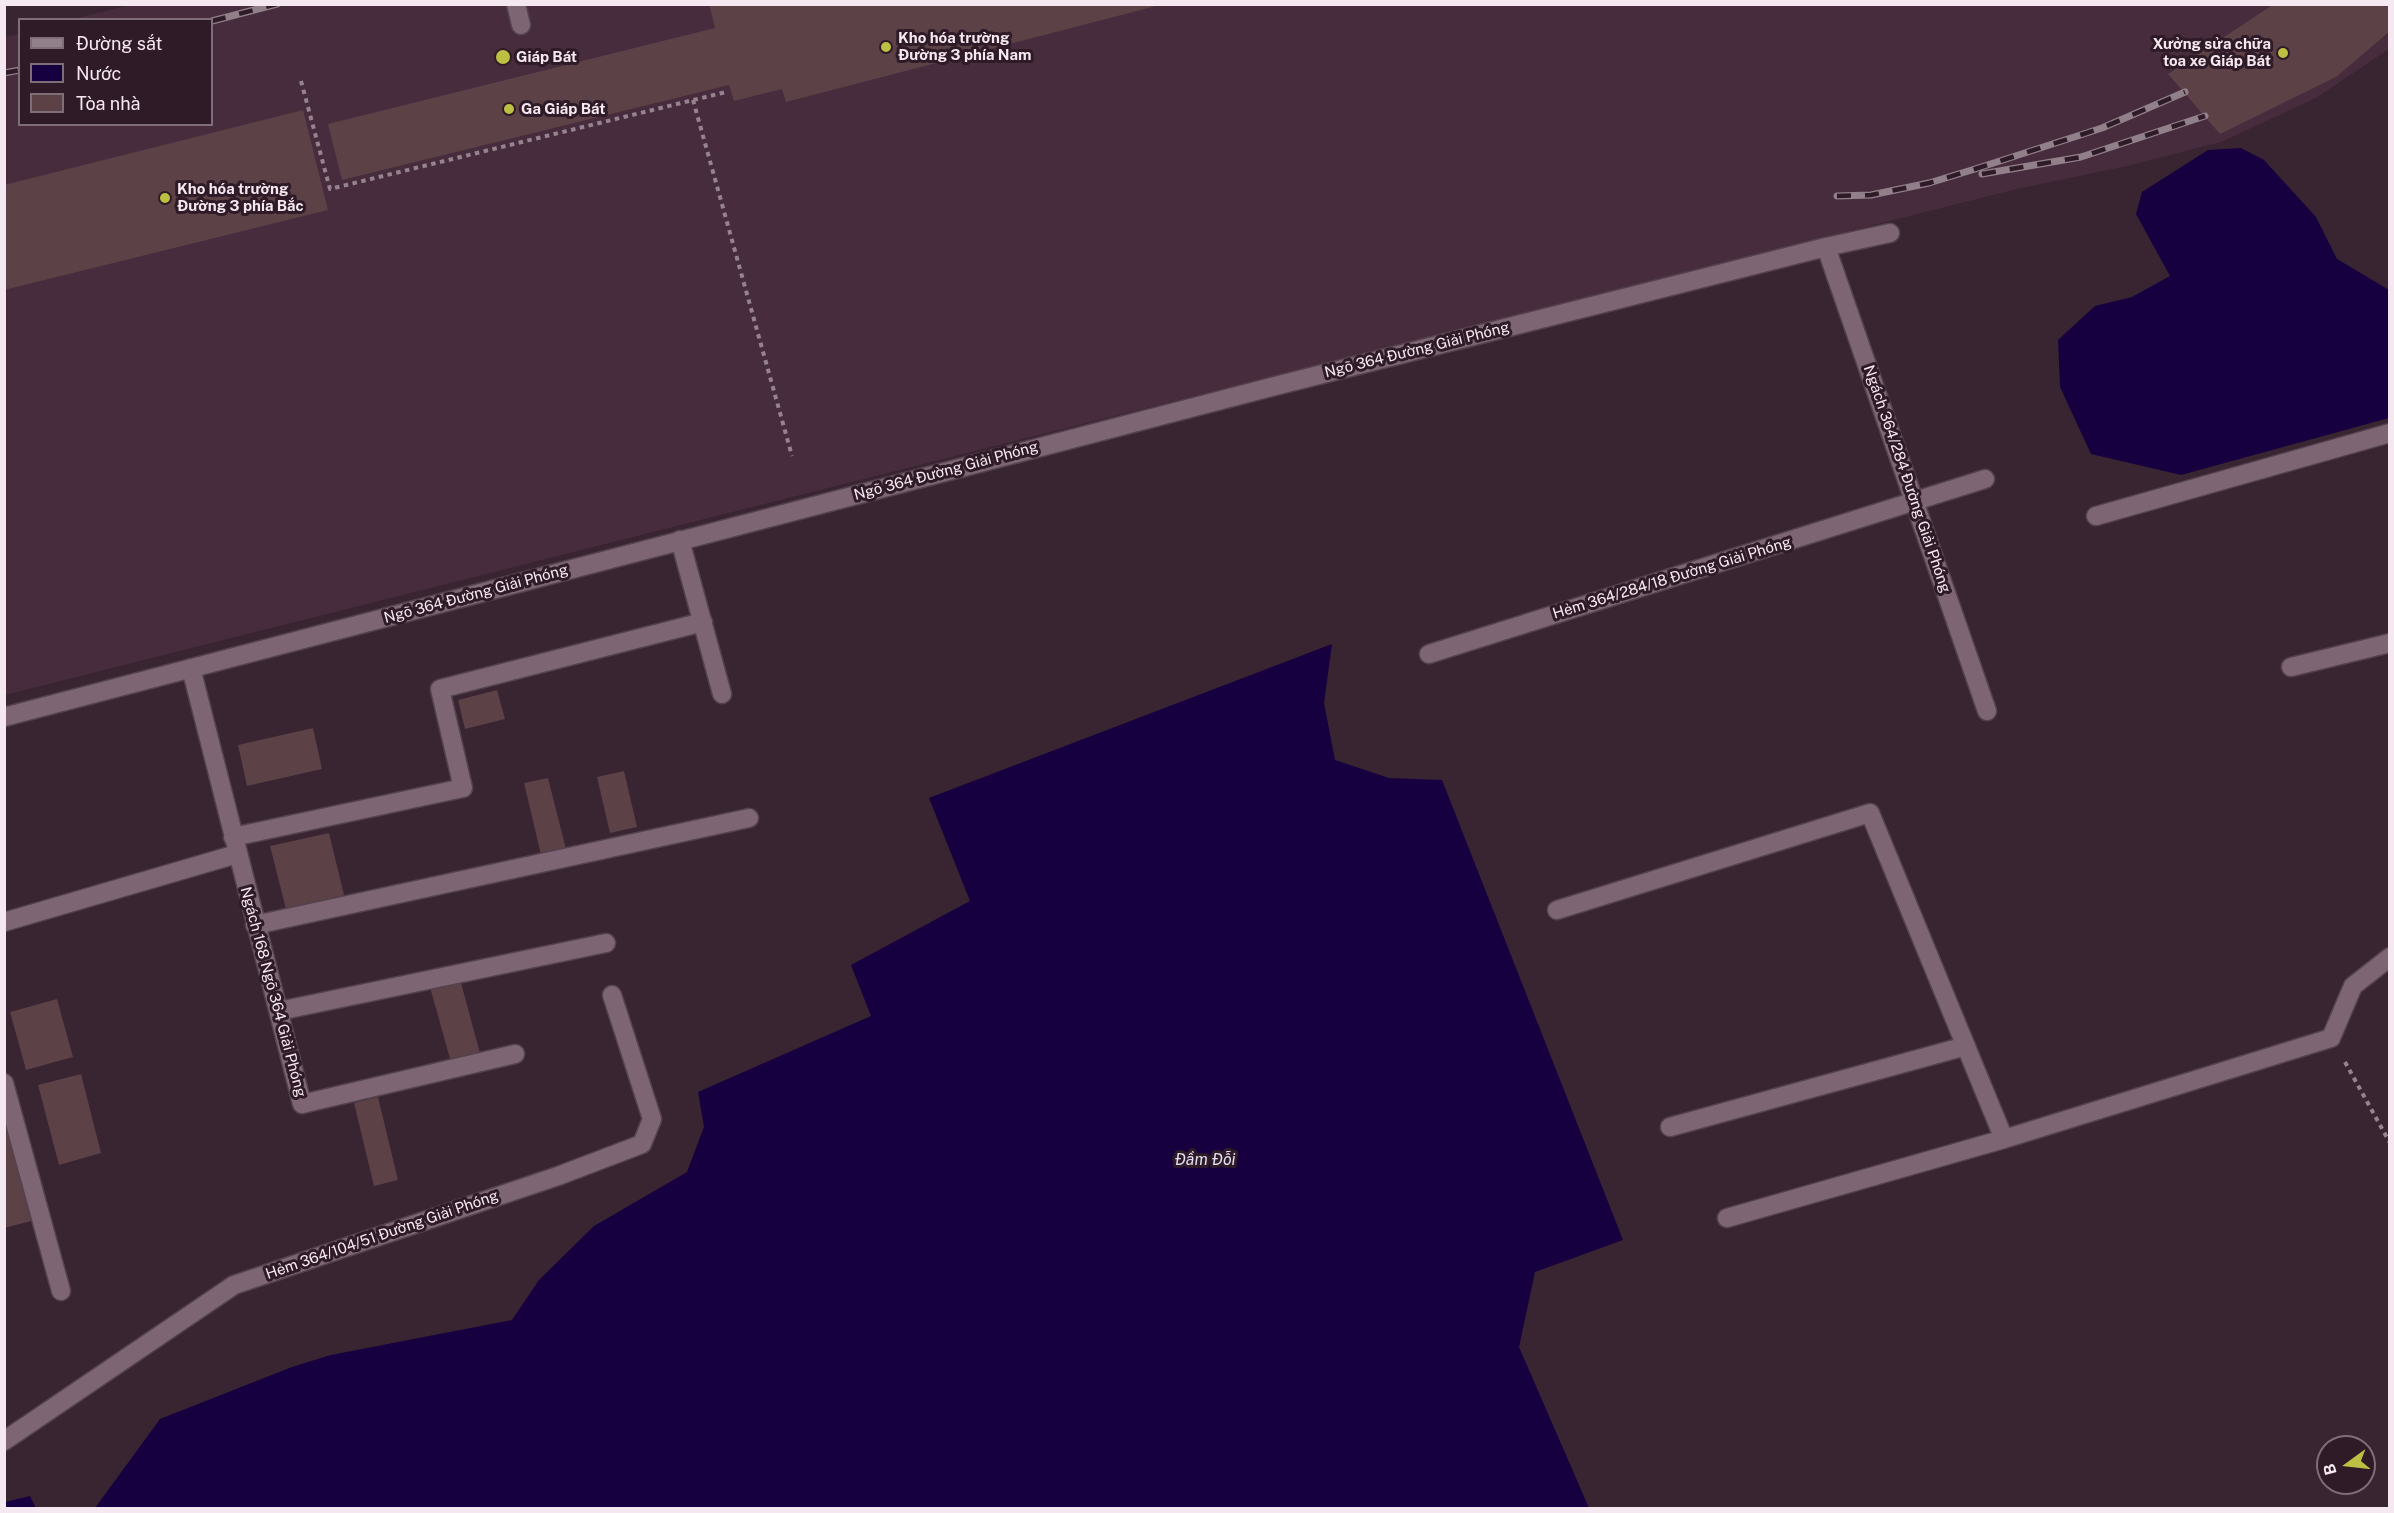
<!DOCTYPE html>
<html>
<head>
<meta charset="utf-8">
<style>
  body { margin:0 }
  #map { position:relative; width:2394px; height:1513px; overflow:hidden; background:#392431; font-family:"Public Sans",sans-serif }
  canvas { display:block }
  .frame { position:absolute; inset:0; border:6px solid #f6e8f0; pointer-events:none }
  .legend { position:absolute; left:18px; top:18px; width:195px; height:108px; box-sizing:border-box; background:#2f1b27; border:2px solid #7f6d77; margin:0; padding:8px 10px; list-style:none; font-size:18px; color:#f6e8f0 }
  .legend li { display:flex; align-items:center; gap:12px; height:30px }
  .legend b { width:30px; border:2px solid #7f6d77 }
  .north { position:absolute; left:2316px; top:1435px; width:60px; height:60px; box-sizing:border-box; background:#2f1b27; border:2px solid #7f6d77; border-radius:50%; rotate:255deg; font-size:16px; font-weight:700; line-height:24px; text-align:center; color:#f6e8f0 }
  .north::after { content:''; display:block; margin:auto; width:21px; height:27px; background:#bdbf43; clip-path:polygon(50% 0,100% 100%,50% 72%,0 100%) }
</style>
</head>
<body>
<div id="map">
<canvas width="2394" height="1513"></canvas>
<div class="frame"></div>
<ul class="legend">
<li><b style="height:8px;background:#917f8a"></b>Đường sắt</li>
<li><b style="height:16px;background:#17003f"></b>Nước</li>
<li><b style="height:16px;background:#5c4146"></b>Tòa nhà</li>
</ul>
<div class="north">B</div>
</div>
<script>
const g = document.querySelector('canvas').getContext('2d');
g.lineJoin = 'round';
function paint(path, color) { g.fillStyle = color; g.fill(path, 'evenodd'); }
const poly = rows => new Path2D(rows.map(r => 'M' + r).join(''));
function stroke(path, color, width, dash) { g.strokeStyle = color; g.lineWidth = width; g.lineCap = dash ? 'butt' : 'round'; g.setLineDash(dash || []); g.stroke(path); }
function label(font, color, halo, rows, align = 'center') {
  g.font = font + ' "Public Sans",sans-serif'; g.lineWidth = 6; g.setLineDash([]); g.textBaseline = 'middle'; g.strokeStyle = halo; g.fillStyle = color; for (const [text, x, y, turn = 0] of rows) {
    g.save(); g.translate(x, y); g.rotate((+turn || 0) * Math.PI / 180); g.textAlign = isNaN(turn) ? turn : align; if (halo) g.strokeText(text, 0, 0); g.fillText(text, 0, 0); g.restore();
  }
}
const built = poly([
  [133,4,2389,5,2389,49,2316,98,2221,142,2127,166,2017,189,5,695,5,37,19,34,20,124,212,124,212,20,74,19]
]);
const water = poly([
  [2241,148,2264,160,2316,217,2337,259,2389,290,2389,418,2181,475,2091,454,2060,387,2058,340,2095,306,2132,297,2170,276,2136,214,2142,192,2208,150],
  [1332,644,1324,703,1335,760,1389,778,1442,780,1623,1240,1535,1272,1519,1347,1589,1508,95,1508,160,1419,292,1367,331,1355,512,1320,539,1280,594,1226,687,1172,704,1127,698,1092,871,1016,851,965,970,901,929,798],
  [30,1496,36,1508,5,1508,5,1502]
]);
const building = poly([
  [709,4,1160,4,1160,5,786,102,782,89,734,101,729,85,342,180,328,124,715,28],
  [2274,4,2390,4,2390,31,2336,77,2220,134,2168,74],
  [303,110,328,210,4,290,4,185],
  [497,690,505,719,465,729,458,700],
  [313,728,322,769,247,786,238,745],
  [624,771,637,827,610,833,597,777],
  [548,778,567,853,542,859,524,783],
  [329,833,344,895,286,909,270,846],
  [460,979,481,1057,452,1066,430,987],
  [57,999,73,1057,26,1070,10,1012],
  [81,1074,101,1153,59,1165,38,1085],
  [378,1097,398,1180,374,1186,354,1103],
  [8,1124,35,1220,4,1228,4,1125]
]);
const path = poly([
  [301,81,330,189,726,92],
  [693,100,792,456],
  [2345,1062,2390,1143]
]);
const lane = poly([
  [516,4,521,25],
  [1826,247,1987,711],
  [2096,516,2390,433],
  [680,540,722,694],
  [1429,654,1985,479],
  [2291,667,2390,643],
  [191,668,302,1104,515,1054],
  [4,717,1275,386,1826,247,1890,233],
  [233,837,463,788,440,689,703,622],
  [1557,910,1870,813,2004,1139,2331,1038,2353,986,2390,957],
  [4,922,237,854],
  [255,925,749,818],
  [279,1011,606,943],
  [4,1083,61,1291],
  [1670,1127,1966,1046],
  [1727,1218,2004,1139],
  [4,1441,234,1285,558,1176,642,1144,652,1119,612,995]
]);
const rail = poly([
  [212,21,277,4],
  [4,73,20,70],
  [1982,174,2081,157,2205,116],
  [1837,196,1871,195,1929,183,1975,169,2102,128,2185,92]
]);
const markers = [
  [886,47,6,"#bdbf43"],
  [2283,53,6,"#bdbf43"],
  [503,57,8,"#bdbf43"],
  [509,109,6,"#bdbf43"],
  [165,198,6,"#bdbf43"]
];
const poiNames = [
  ["Kho hóa trường",898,38],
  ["Đường 3 phía Nam",898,55],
  ["Xưởng sửa chữa",2271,44,"right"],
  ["toa xe Giáp Bát",2271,61,"right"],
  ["Giáp Bát",516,57],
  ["Ga Giáp Bát",521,109],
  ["Kho hóa trường",177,189],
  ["Đường 3 phía Bắc",177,206]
];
const streetNames = [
  ["Ngõ 364 Đường Giải Phóng",1417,350,-14],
  ["Ngõ 364 Đường Giải Phóng",946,471,-15],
  ["Ngách 364/284 Đường Giải Phóng",1907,479,71],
  ["Hẻm 364/284/18 Đường Giải Phóng",1672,578,-17],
  ["Ngõ 364 Đường Giải Phóng",476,594,-15],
  ["Ngách 168 Ngõ 364 Giải Phóng",273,992,75],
  ["Hẻm 364/104/51 Đường Giải Phóng",382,1235,-19]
];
const waterNames = [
  ["Đầm Đỗi",1205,1160]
];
paint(built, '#472c3d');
paint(water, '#17003f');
paint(building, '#5c4146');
stroke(lane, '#53424d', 21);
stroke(path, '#95838e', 4, [4.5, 4.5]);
stroke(lane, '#7d6574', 18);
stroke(rail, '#917f8a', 7);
stroke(rail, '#2f1b27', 4.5, [14]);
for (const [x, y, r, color] of markers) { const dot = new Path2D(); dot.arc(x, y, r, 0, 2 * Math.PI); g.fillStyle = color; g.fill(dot); stroke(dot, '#2f1b27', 2); }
label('bold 15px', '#f6e8f0', '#2f1b27', poiNames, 'left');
label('15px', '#f6e8f0', '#2f1b27', streetNames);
label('italic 16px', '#e1dff3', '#2f1b27', waterNames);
</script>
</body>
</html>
